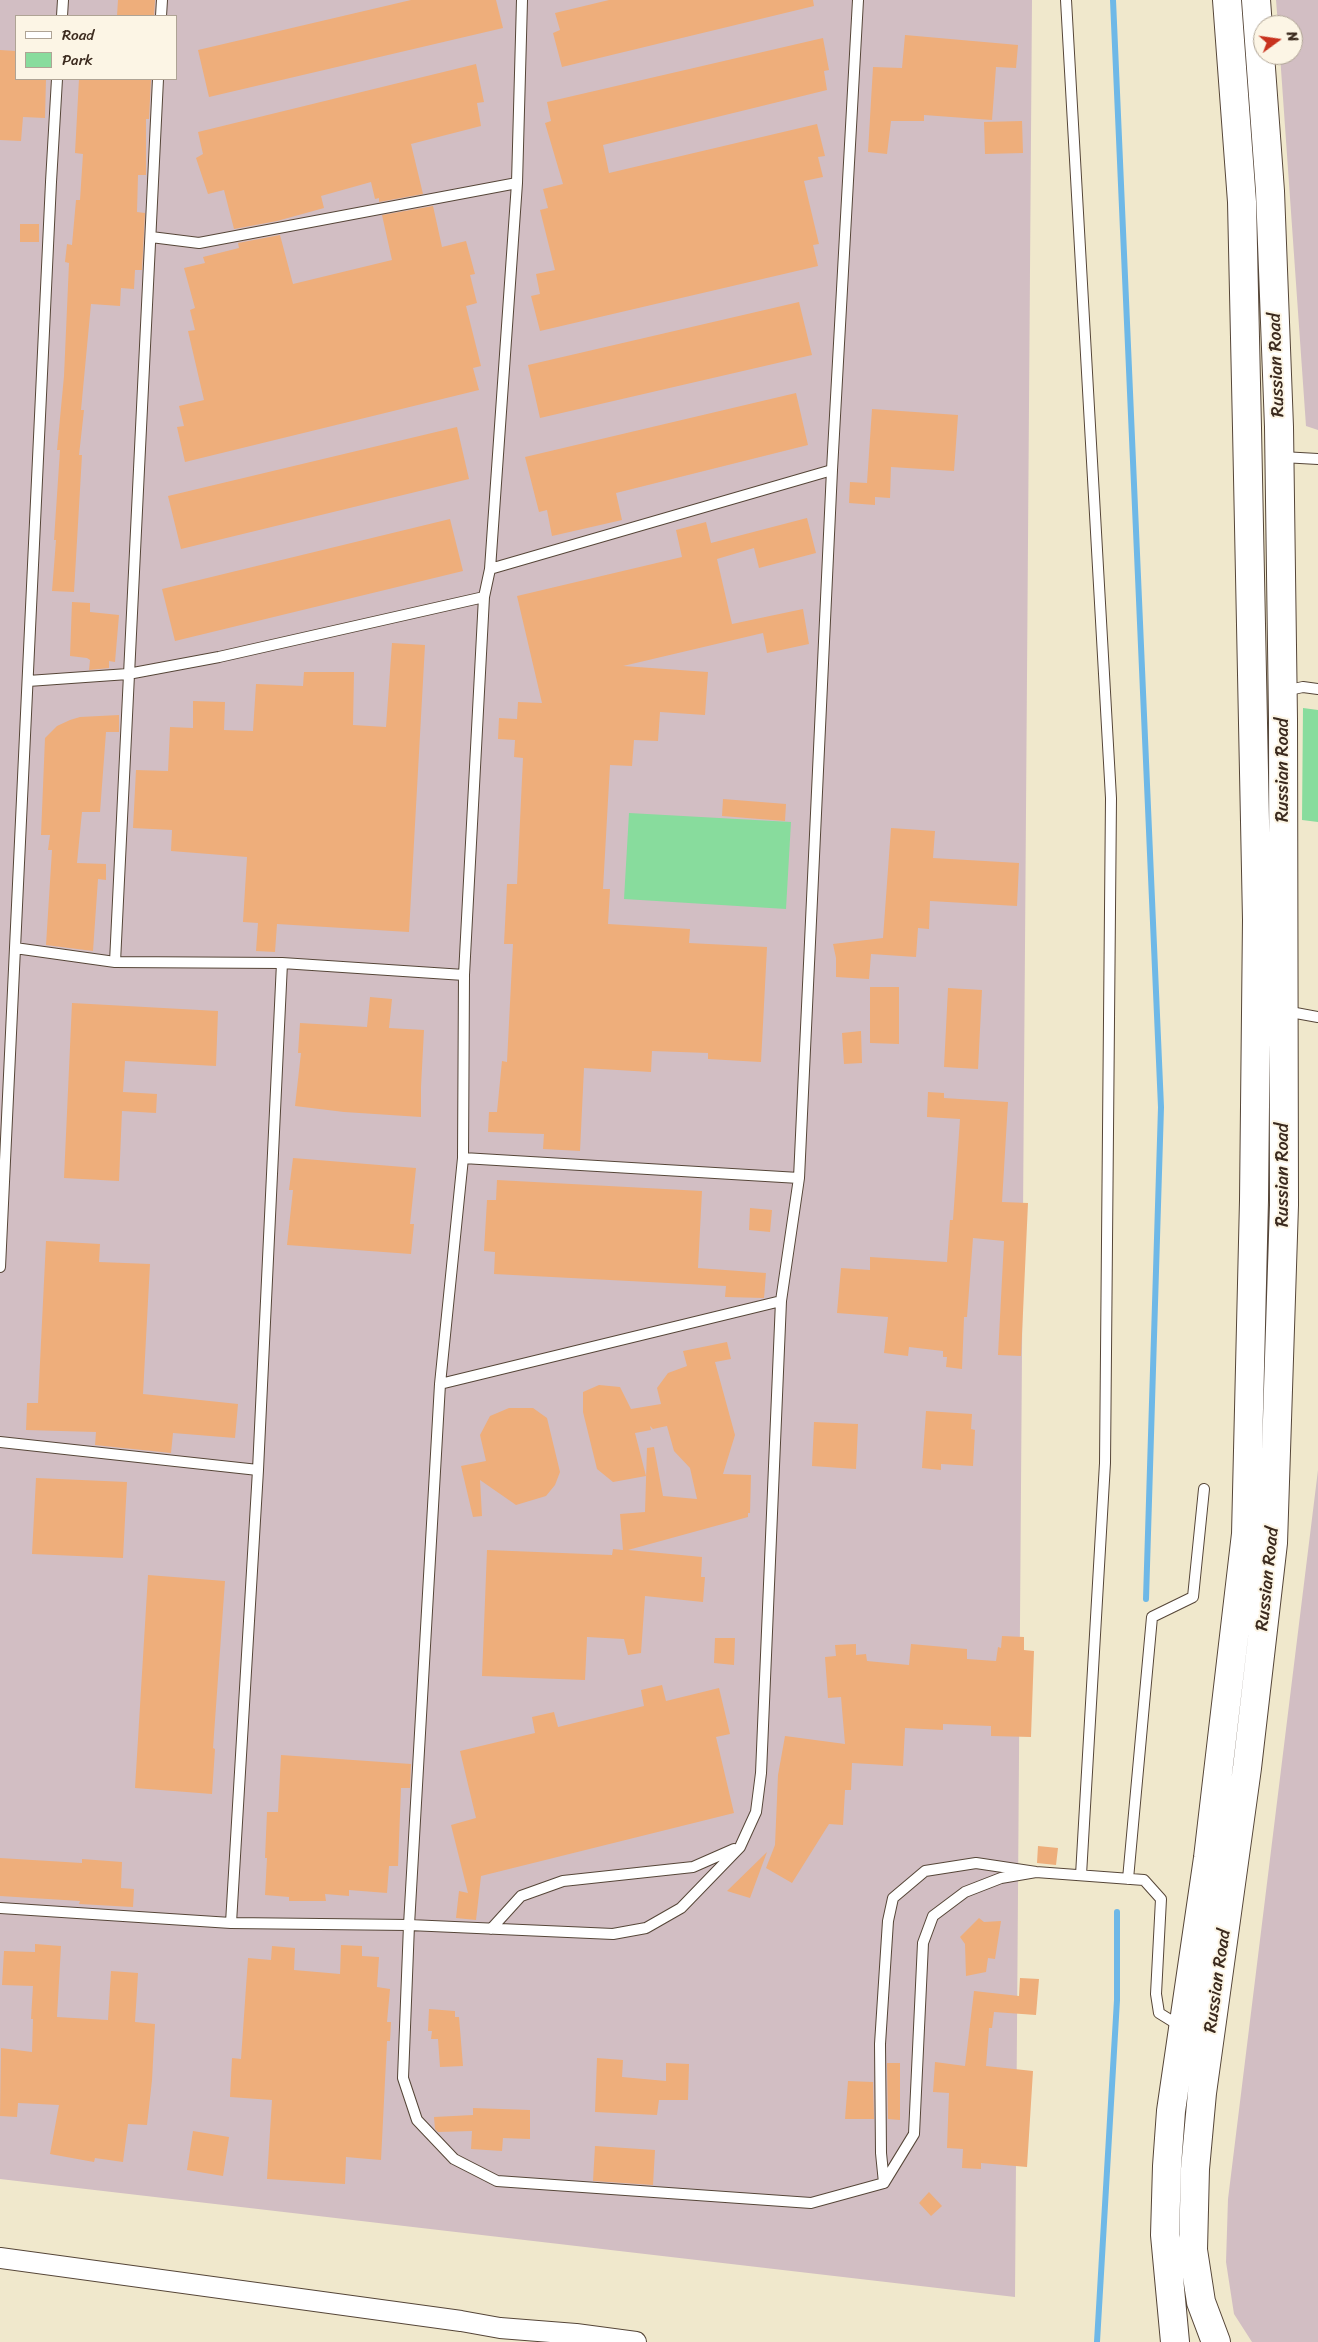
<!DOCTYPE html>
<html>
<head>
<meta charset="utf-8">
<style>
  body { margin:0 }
  #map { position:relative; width:1318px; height:2342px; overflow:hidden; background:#f0e8cc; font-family:Sriracha,sans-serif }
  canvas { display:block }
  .legend { position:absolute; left:15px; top:15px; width:162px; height:65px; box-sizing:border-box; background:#fcf5e5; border:1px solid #afa495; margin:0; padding:6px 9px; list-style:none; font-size:15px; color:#3b2a1e }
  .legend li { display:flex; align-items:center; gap:10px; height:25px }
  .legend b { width:25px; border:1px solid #afa495 }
  .north { position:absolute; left:1253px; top:15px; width:50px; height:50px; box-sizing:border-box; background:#fcf5e5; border:1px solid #afa495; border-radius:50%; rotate:76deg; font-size:14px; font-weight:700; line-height:20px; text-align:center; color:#3b2a1e }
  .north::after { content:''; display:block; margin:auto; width:18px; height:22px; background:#c8321e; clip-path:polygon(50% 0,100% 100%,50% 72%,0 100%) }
</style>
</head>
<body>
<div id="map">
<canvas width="1318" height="2342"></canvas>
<ul class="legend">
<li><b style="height:6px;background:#fff"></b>Road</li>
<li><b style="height:14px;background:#88dc9d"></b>Park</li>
</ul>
<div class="north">N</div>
</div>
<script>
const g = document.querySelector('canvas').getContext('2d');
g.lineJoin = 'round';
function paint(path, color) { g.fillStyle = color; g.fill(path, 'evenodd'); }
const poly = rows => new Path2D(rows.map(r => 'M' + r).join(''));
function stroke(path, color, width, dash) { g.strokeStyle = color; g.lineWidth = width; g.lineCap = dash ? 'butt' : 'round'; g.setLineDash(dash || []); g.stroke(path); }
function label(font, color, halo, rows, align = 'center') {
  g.font = font + ' Sriracha,sans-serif'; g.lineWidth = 4; g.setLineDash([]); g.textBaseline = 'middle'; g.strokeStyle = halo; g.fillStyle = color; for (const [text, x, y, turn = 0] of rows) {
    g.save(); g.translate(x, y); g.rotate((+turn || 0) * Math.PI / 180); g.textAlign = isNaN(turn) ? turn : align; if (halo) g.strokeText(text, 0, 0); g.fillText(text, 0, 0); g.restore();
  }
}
const industrial = poly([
  [0,0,1032,0,1015,2297,0,2179],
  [16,16,176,16,176,79,16,79],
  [1276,0,1318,0,1318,430,1306,426,1280,55,1293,55,1293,25,1278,25],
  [1318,1470,1318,2342,1252,2342,1234,2314,1226,2262,1228,2199]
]);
const green = poly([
  [1303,708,1318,710,1318,822,1302,820],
  [629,813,791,822,786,909,624,899]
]);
const stream = poly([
  [1113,0,1161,1107,1146,1599],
  [1097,2342,1117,2000,1117,1912]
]);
const building = poly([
  [118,0,155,0,154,16,117,16],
  [411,0,496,0,503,28,209,97,198,50],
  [609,0,813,0,814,6,562,67,553,33,560,30,555,13],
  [905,35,1018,45,1016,68,996,67,992,120,924,115,924,121,891,121,887,154,868,152,873,67,902,68],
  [823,38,829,70,824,71,827,90,603,145,609,173,817,124,825,156,818,157,823,177,804,181,819,244,813,245,818,266,540,331,531,296,540,294,536,274,555,270,540,210,548,208,543,189,563,184,545,123,551,121,547,102],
  [0,50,16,51,16,79,46,79,45,118,23,117,21,141,0,140],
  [476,64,484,102,477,103,481,126,411,144,423,194,379,202,379,198,375,199,371,182,321,196,324,208,277,221,234,229,224,190,208,194,196,158,203,154,198,132],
  [79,79,151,79,149,119,146,119,146,175,138,175,137,212,145,213,142,270,135,270,134,289,121,288,120,306,91,304,81,410,84,410,79,455,82,455,74,592,52,591,56,540,54,540,60,450,57,450,64,376,69,263,65,262,67,244,72,245,76,200,80,200,83,154,75,153],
  [1022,121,1023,153,985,154,984,122],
  [433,206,442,247,466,241,475,274,470,275,477,303,466,306,481,366,473,368,479,390,185,462,177,427,184,426,179,406,204,400,188,331,195,330,190,310,195,308,184,268,205,263,203,257,239,248,238,243,280,235,293,284,392,260,382,215],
  [20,224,39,224,39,242,20,242],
  [799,302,812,355,540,418,528,365],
  [796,393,808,445,616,493,622,520,552,536,547,510,539,512,525,457],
  [872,409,958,415,954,471,891,467,890,498,875,497,875,505,849,503,850,482,867,483],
  [457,427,469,479,181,549,168,496],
  [807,518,816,553,759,568,754,548,717,559,732,624,803,609,809,644,767,653,763,633,623,666,708,672,705,715,660,712,658,741,634,740,632,766,610,765,603,889,610,889,608,924,690,929,689,943,767,947,761,1062,708,1059,708,1053,652,1051,651,1072,584,1068,580,1151,543,1149,544,1134,488,1132,489,1112,497,1112,502,1061,507,1062,513,944,504,944,507,884,517,884,523,758,514,757,515,740,498,739,499,718,517,719,518,702,542,703,517,596,682,557,676,530,706,522,711,543],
  [450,519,463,571,175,641,162,589],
  [72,602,90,603,90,612,119,615,115,662,109,661,109,668,89,670,90,660,87,658,70,656],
  [392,643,425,645,409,932,277,924,275,952,256,951,258,923,243,922,247,857,171,851,172,830,133,828,136,770,168,771,170,727,193,728,193,701,225,702,224,730,253,731,256,684,303,686,304,672,354,672,353,725,386,727],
  [119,715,119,732,106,732,100,812,82,812,77,863,106,864,106,880,98,879,93,951,46,945,52,850,48,850,50,835,41,835,45,738,57,726,70,720,80,717],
  [723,799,786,804,785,821,722,816],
  [891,828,935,831,933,858,1019,863,1017,906,930,901,929,929,918,928,916,957,871,954,869,979,836,977,836,958,833,944,883,938],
  [870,987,899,987,899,1044,870,1043],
  [948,988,982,990,978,1069,944,1067],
  [370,997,392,999,389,1028,424,1030,421,1087,421,1117,344,1112,295,1106,301,1053,298,1053,300,1023,367,1027],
  [72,1003,218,1011,216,1066,125,1061,123,1092,157,1094,156,1113,122,1111,119,1181,64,1178],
  [861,1031,862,1063,844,1064,842,1033],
  [928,1092,944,1093,944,1098,1008,1102,1002,1202,1028,1203,1021,1356,998,1355,1004,1241,973,1238,967,1317,964,1317,962,1369,946,1367,947,1357,943,1357,943,1351,909,1347,908,1356,884,1353,888,1317,837,1313,841,1268,870,1270,870,1257,947,1262,950,1220,953,1220,960,1119,927,1117],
  [293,1158,416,1168,410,1224,414,1224,411,1254,287,1245,293,1190,289,1190],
  [497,1180,702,1191,698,1268,766,1273,764,1298,725,1297,726,1286,494,1274,495,1252,484,1251,487,1200,496,1200],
  [750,1208,772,1210,770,1232,749,1230],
  [46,1241,100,1244,99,1262,150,1264,143,1394,238,1404,235,1438,173,1433,171,1453,95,1445,96,1432,26,1430,27,1403,38,1403],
  [727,1342,731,1359,715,1362,735,1435,723,1474,751,1475,750,1513,748,1513,748,1517,628,1550,702,1557,701,1577,705,1577,703,1602,645,1596,641,1653,628,1655,624,1639,587,1637,585,1680,482,1676,487,1550,612,1555,613,1549,623,1550,620,1514,645,1512,647,1448,654,1447,663,1496,697,1499,690,1468,674,1451,667,1426,653,1429,650,1426,651,1430,635,1433,646,1476,613,1482,597,1469,583,1412,583,1392,599,1385,620,1387,631,1409,661,1404,657,1388,668,1373,687,1366,683,1351],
  [509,1408,533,1408,547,1418,560,1472,555,1485,546,1496,516,1505,480,1480,482,1516,473,1517,461,1466,486,1461,480,1435,490,1416],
  [926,1411,972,1414,971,1429,975,1430,973,1466,941,1464,941,1470,922,1468],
  [814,1422,858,1424,856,1469,812,1466],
  [36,1478,127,1482,123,1558,32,1554],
  [148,1575,225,1581,213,1748,215,1749,212,1794,135,1788],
  [1002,1636,1024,1637,1024,1650,1034,1651,1031,1737,991,1736,991,1726,943,1724,943,1730,905,1728,903,1766,852,1763,851,1790,845,1790,843,1825,829,1824,792,1883,766,1868,775,1845,778,1775,785,1736,845,1744,841,1697,828,1698,825,1657,836,1656,835,1645,856,1644,856,1655,866,1654,867,1661,909,1665,911,1644,967,1649,967,1659,996,1661,998,1647,1001,1648],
  [715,1638,735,1638,734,1665,714,1663],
  [662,1685,666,1701,719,1688,730,1734,716,1737,734,1813,481,1876,476,1920,456,1918,459,1891,468,1893,451,1825,476,1818,460,1751,535,1733,532,1717,554,1712,558,1727,644,1706,641,1690],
  [281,1755,411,1764,410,1788,401,1788,398,1866,389,1866,387,1893,349,1890,349,1896,325,1894,326,1901,289,1901,289,1897,265,1895,267,1858,265,1858,267,1812,278,1812],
  [1038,1846,1058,1848,1056,1865,1037,1863],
  [767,1852,750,1898,727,1891],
  [0,1858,82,1863,82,1859,122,1862,121,1888,134,1889,133,1907,79,1904,80,1901,0,1896],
  [979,1918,984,1922,1001,1921,995,1959,988,1958,986,1972,966,1976,965,1944,960,1937],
  [35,1944,61,1946,57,2017,108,2020,111,1971,138,1973,135,2022,155,2024,152,2080,147,2125,128,2124,123,2162,95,2158,94,2162,50,2154,59,2105,18,2103,17,2117,0,2116,1,2048,32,2052,33,2019,31,2019,33,1986,2,1985,4,1951,35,1952],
  [341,1945,362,1946,362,1956,379,1957,377,1987,390,1989,387,2022,391,2022,390,2041,387,2041,381,2160,346,2157,345,2184,267,2179,272,2100,230,2097,232,2058,241,2059,248,1958,271,1960,272,1946,295,1948,294,1970,340,1974],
  [1020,1978,1039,1979,1036,2015,994,2012,992,2028,989,2028,986,2066,1033,2071,1027,2167,981,2163,981,2169,962,2168,963,2149,947,2148,949,2093,933,2092,935,2062,965,2066,974,1991,1019,1996],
  [429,2009,455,2011,455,2017,459,2017,463,2066,440,2067,438,2039,431,2039,432,2031,428,2031],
  [597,2058,623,2060,622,2077,666,2081,666,2063,689,2064,688,2100,659,2100,657,2115,595,2112],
  [887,2063,900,2063,900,2120,888,2119],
  [848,2081,873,2082,874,2119,845,2119],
  [473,2108,530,2110,530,2139,503,2138,502,2151,471,2149,472,2131,438,2132,435,2129,434,2117,473,2115],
  [193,2131,229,2137,223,2176,187,2170],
  [595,2146,655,2150,653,2185,593,2181],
  [929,2192,942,2206,931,2216,919,2203]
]);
const service = poly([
  [522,0,517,183,490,569,484,597,464,975,463,1158,440,1384,409,1925,403,2078,417,2120,454,2159,497,2181,811,2203,884,2183,914,2134,923,1943,933,1916,965,1892,1001,1878,1036,1872],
  [1066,0,1111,798,1105,1463,1081,1875],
  [62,16,63,0],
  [161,16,162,0],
  [151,237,199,243,517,183],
  [1282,457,1318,459],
  [490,569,832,470],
  [28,681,128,674,219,657,484,597],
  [1284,691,1303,687,1318,689],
  [15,948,115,962,282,963,464,975],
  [115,962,158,79],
  [1285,1011,1318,1017],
  [463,1158,799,1178],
  [0,1267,51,182,57,79],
  [440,1384,781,1301],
  [0,1442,258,1470],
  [1128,1879,1152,1617,1193,1597,1204,1489],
  [0,1908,231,1923,409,1925,613,1934,646,1928,681,1908,740,1847,756,1812,761,1773,781,1301,799,1178,832,470,858,0],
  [231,1923,258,1470,282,963],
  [491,1929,521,1896,563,1881,693,1867,734,1849],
  [884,2183,881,2153,880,2044,888,1921,893,1898,925,1871,976,1863,1036,1872,1144,1880,1161,1899,1156,1994,1159,2013,1180,2026]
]);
const minor = poly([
  [0,2258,461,2321,500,2328,576,2334,636,2342]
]);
const secondary = poly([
  [1175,2342,1165,2235,1167,2166,1171,2111,1208,1858,1246,1534,1254,1200,1257,920,1247,428,1242,202,1227,0],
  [1216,2342,1201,2302,1193,2250,1195,2169,1202,2093,1247,1768,1273,1543,1284,1205,1283,719,1279,427,1270,191,1256,0]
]);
const streetNames = [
  ["Russian Road",1277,365,-92],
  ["Russian Road",1283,770,-90],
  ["Russian Road",1283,1175,-90],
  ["Russian Road",1268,1579,-84],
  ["Russian Road",1218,1981,-82]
];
paint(industrial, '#d2bec3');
paint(green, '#88dc9d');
stroke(stream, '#6eb8e7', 6);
paint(building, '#eeae7b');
stroke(service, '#564638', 12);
stroke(minor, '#564638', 22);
stroke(secondary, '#564638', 30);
stroke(service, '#fff', 10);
stroke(minor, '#fff', 20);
stroke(secondary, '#fff', 28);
label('18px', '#3b2a1e', '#fcf5e5', streetNames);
</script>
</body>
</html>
